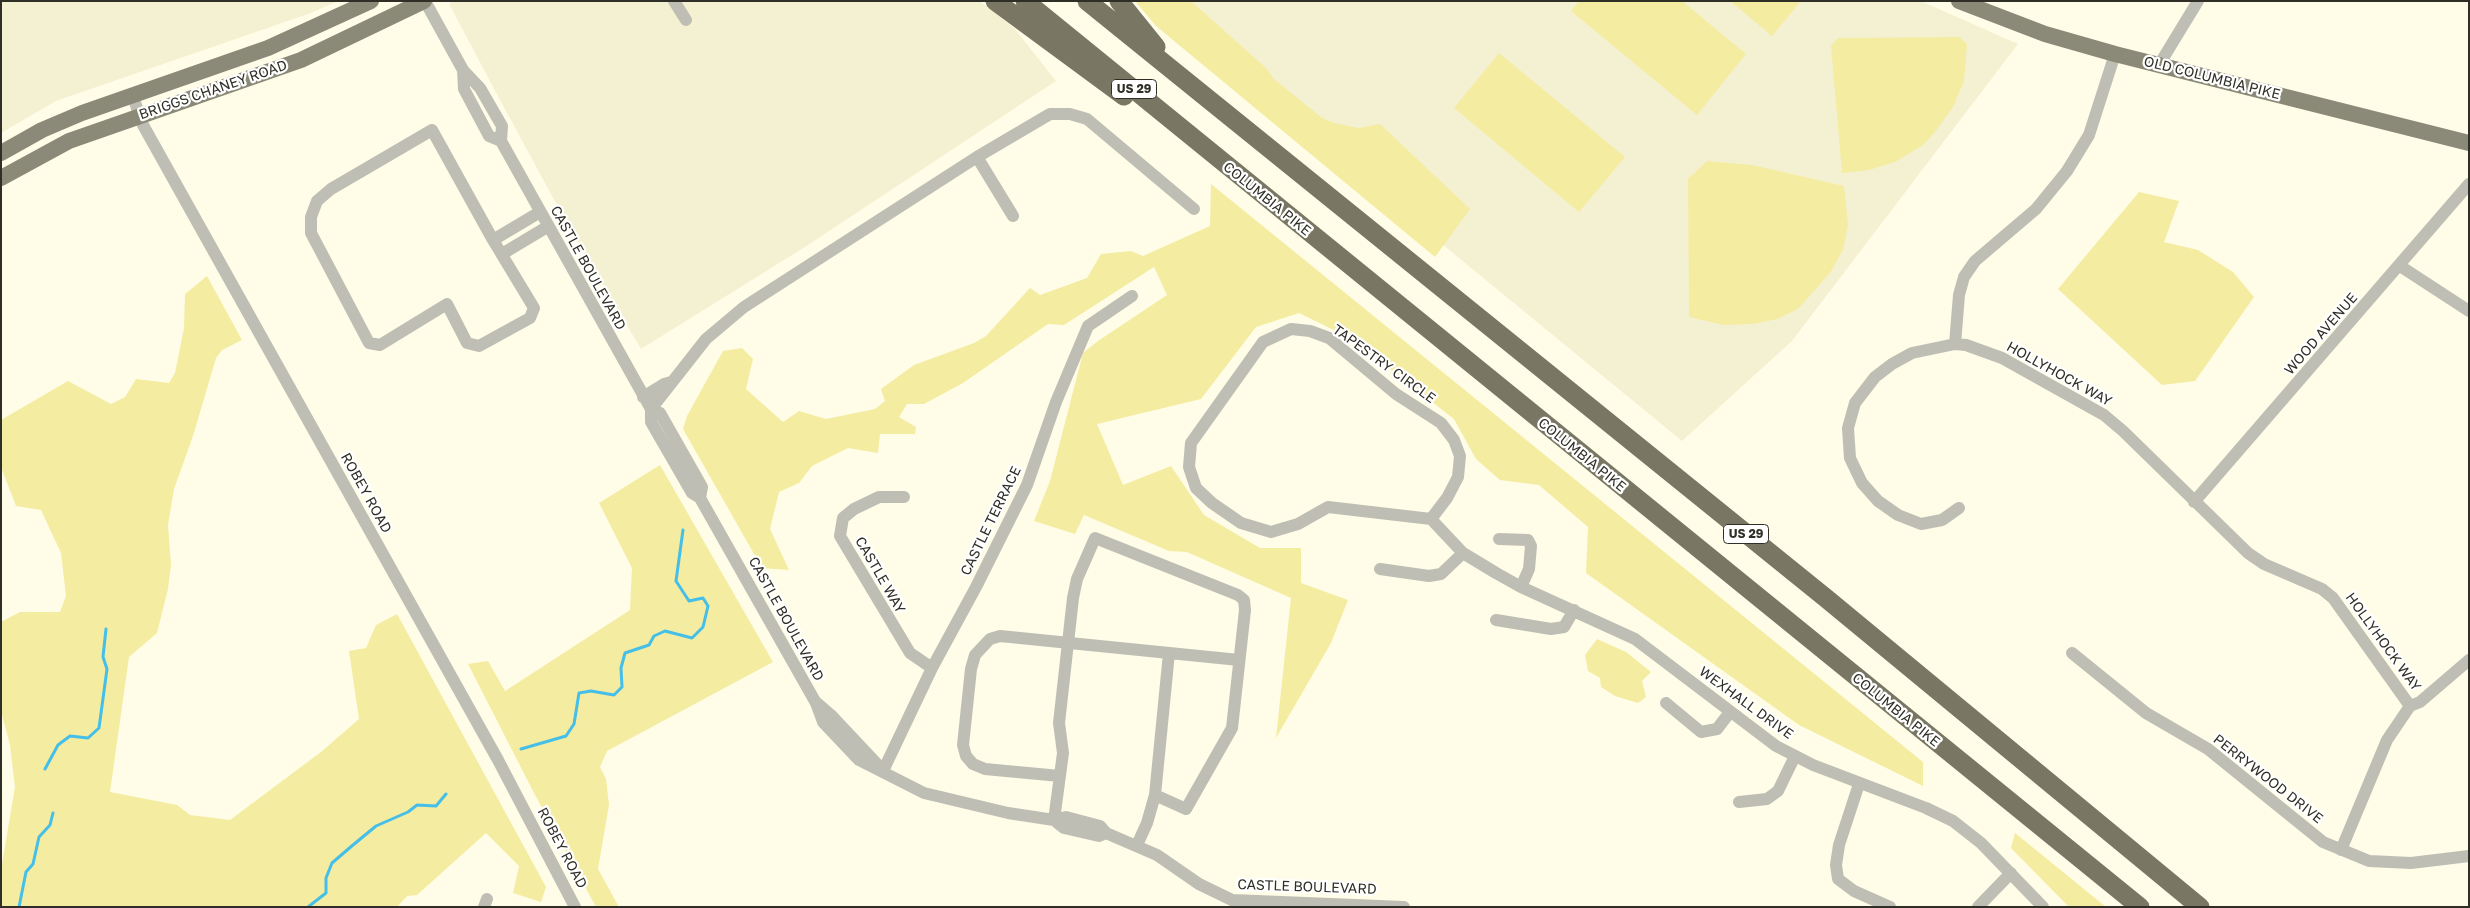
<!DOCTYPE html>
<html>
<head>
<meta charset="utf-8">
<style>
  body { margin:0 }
  #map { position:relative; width:2470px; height:908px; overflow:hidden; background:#fffde7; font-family:"Golos Text",sans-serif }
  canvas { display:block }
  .frame { position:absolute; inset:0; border:2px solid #302f27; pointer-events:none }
</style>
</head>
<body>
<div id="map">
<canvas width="2470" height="908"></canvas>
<div class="frame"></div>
</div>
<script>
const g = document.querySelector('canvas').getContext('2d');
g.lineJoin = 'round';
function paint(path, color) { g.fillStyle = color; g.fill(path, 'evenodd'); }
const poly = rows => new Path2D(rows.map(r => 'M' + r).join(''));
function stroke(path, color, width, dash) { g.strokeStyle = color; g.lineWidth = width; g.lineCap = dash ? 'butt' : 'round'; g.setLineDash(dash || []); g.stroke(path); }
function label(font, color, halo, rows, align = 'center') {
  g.font = font + ' "Golos Text",sans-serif'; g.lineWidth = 4.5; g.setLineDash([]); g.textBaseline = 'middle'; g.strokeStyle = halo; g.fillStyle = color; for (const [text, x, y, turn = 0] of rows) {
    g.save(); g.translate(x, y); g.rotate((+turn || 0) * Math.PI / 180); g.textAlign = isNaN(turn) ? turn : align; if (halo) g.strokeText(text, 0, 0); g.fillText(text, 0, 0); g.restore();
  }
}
const built = poly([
  [1,1,338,1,311,13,56,101,1,133],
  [454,1,980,1,1015,29,1056,81,805,247,641,349,572,233,500,100,449,4],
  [1156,1,1921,1,2018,44,1792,341,1682,441,1309,135]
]);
const green = poly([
  [1135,1,1191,1,1266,68,1274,79,1322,118,1334,123,1359,128,1380,124,1470,209,1435,257,1156,26],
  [1579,1,1682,1,1746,54,1697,115,1571,11],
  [1730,1,1801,1,1772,36],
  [1959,37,1967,44,1964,81,1953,107,1935,132,1923,145,1895,162,1869,170,1842,173,1831,46,1838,38],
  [1499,53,1625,157,1579,212,1454,108],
  [1707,161,1752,165,1844,186,1848,225,1843,250,1830,273,1798,309,1777,319,1753,324,1724,325,1689,317,1688,179],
  [1211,184,1923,762,1923,786,1799,725,1586,573,1588,527,1539,485,1500,480,1476,459,1454,419,1350,338,1299,313,1256,327,1201,399,1097,424,1123,485,1171,466,1204,515,1260,548,1301,548,1301,583,1348,600,1331,643,1276,738,1291,598,1187,552,1169,551,1084,515,1075,534,1034,521,1050,481,1083,353,1098,341,1167,295,1154,267,1064,325,1048,324,963,383,924,404,907,404,899,417,916,427,915,434,880,434,878,453,848,448,812,466,799,483,779,492,770,529,789,570,762,568,683,429,687,416,723,351,742,348,753,359,746,389,783,422,799,411,826,419,875,409,885,401,881,389,914,365,974,343,986,336,1030,288,1040,295,1087,278,1101,254,1131,251,1143,256,1210,226],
  [2139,192,2179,201,2164,242,2198,250,2233,272,2254,297,2195,381,2162,385,2058,289],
  [207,276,242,340,222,350,216,358,193,436,174,489,168,525,171,565,168,589,157,633,129,657,110,792,177,805,190,815,230,820,321,752,359,719,349,651,366,648,376,625,397,614,546,887,541,902,513,893,519,866,486,833,417,895,407,896,397,907,1,907,1,870,15,787,10,745,1,711,1,622,20,612,60,612,66,596,61,553,41,510,16,506,1,467,1,420,68,381,111,404,125,397,136,379,169,383,175,373,184,328,185,294],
  [660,465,773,662,607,751,600,767,606,779,609,805,598,869,619,907,596,907,534,793,468,664,488,661,505,691,630,610,632,568,599,503],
  [1597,639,1626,652,1651,672,1642,681,1646,697,1638,703,1615,696,1601,687,1600,678,1588,671,1585,655],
  [2015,833,2106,907,2069,907,2011,848]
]);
const stream = poly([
  [521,749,566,736,574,724,579,693,591,691,614,695,622,687,621,668,625,653,649,645,654,636,665,631,692,638,703,627,708,606,703,598,689,601,676,581,683,530],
  [45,769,58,745,70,736,88,738,99,728,107,669,103,657,106,629],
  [19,907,26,872,33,864,39,837,50,825,53,813],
  [308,907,326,893,326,878,332,863,353,845,376,826,408,812,417,805,436,806,446,794]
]);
const minor = poly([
  [425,1,463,70,480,88,502,126,501,141,651,409,651,422,692,493,700,498,816,703,823,722,859,760,924,793,1008,813,1054,820,1066,817,1100,826,1106,833,1157,855,1199,884,1232,900,1404,907],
  [674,1,686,20],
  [2159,65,2198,1],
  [463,70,464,89,489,136,501,141],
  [132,94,143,125,498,760,575,907],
  [432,130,493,240,534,308,530,318,479,346,467,343,447,304,380,345,369,343,311,233,311,217,317,201,331,189,432,130],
  [977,157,1013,216],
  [493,240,540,212],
  [502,254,547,227],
  [2400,266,2469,311],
  [1291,329,1310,331,1329,338,1396,394,1441,423,1454,440,1460,456,1458,477,1447,498,1431,519,1328,507,1298,524,1271,532,1241,523,1212,503,1196,488,1189,467,1191,443,1263,342,1291,329],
  [1955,344,1959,295,1964,277,1975,261,2036,209,2067,171,2089,135,2115,54],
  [643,397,664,384,671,382],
  [651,409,706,339,744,307,977,157,1050,114,1070,114,1087,119,1194,209],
  [651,409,660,413,702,487,700,498],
  [904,497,879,497,854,509,843,518,840,536,910,653,932,668],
  [2194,502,2469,184],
  [1959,508,1942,520,1921,524,1898,515,1878,501,1862,483,1850,458,1848,428,1855,403,1875,377,1892,364,1912,353,1955,344,1966,345,2002,358,2104,415,2123,431,2248,553,2264,564,2322,589,2333,598,2410,706],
  [1431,519,1463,553,1496,573,1521,587,1635,639,1776,746,1813,765,1926,808,1953,821,1981,843,2043,907],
  [1499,539,1528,540,1531,546,1529,569,1521,587],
  [1380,569,1429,576,1441,574,1463,553],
  [1496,620,1551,629,1564,627,1574,610],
  [2072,653,2146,713,2208,749,2323,842,2369,861,2411,863,2469,856],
  [817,703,832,716,880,767],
  [1666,703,1701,732,1717,729,1730,712],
  [883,771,932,668,976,587,1027,485,1056,402,1088,326,1132,296],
  [1060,776,985,769,973,764,966,756,963,745,971,669,975,655,990,639,1000,636,1239,660],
  [1859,784,1839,845,1836,865,1838,879,1854,891,1890,907],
  [1155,795,1169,653],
  [1739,802,1767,799,1778,791,1795,756],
  [1054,820,1063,753,1059,723,1073,598,1077,579,1095,538,1238,595,1244,600,1245,610,1232,728,1186,809,1155,795,1147,823,1137,845],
  [1054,820,1064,828,1099,836,1106,833],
  [2341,850,2387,740,2410,706,2420,702,2469,660],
  [484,907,487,899],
  [1978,907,2011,873]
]);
const major = poly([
  [1959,1,2045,34,2115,54,2469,143],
  [1,153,42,130,82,113,268,48,371,1],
  [1,178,69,141,301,60,424,1]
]);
const highway = poly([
  [995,1,1124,96],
  [1025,1,2140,907],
  [1087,1,1827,599,2200,907],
  [1119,1,1156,47]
]);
const shields = [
  [1134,89,45],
  [1746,534,45]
];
const shieldNames = [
  ["US 29",1134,89],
  ["US 29",1746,534]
];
const streetNames = [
  ["OLD COLUMBIA PIKE",2212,78,14],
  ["BRIGGS CHANEY ROAD",213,90,-19],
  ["COLUMBIA PIKE",1267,199,39],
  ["CASTLE BOULEVARD",588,268,61],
  ["WOOD AVENUE",2321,334,-49],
  ["TAPESTRY CIRCLE",1384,364,36],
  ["HOLLYHOCK WAY",2059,374,29],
  ["COLUMBIA PIKE",1582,455,39],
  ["ROBEY ROAD",366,493,61],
  ["CASTLE TERRACE",991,521,-64],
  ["CASTLE WAY",880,575,60],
  ["CASTLE BOULEVARD",786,619,61],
  ["HOLLYHOCK WAY",2383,642,54],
  ["WEXHALL DRIVE",1746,703,36],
  ["COLUMBIA PIKE",1896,710,39],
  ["PERRYWOOD DRIVE",2268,779,38],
  ["ROBEY ROAD",562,848,62],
  ["CASTLE BOULEVARD",1307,887,2]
];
paint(built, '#f4f1d3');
paint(green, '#f4eca1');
stroke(stream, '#46bfe8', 3);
stroke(minor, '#bebeb4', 12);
stroke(major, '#8b8a79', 16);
stroke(highway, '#797763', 19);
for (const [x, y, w] of shields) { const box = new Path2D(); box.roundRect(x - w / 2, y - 9.5, w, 19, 4); g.fillStyle = '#fff'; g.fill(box); stroke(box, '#302f27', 1); }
label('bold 12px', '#302f27', null, shieldNames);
label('14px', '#302f27', '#fff', streetNames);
</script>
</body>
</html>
